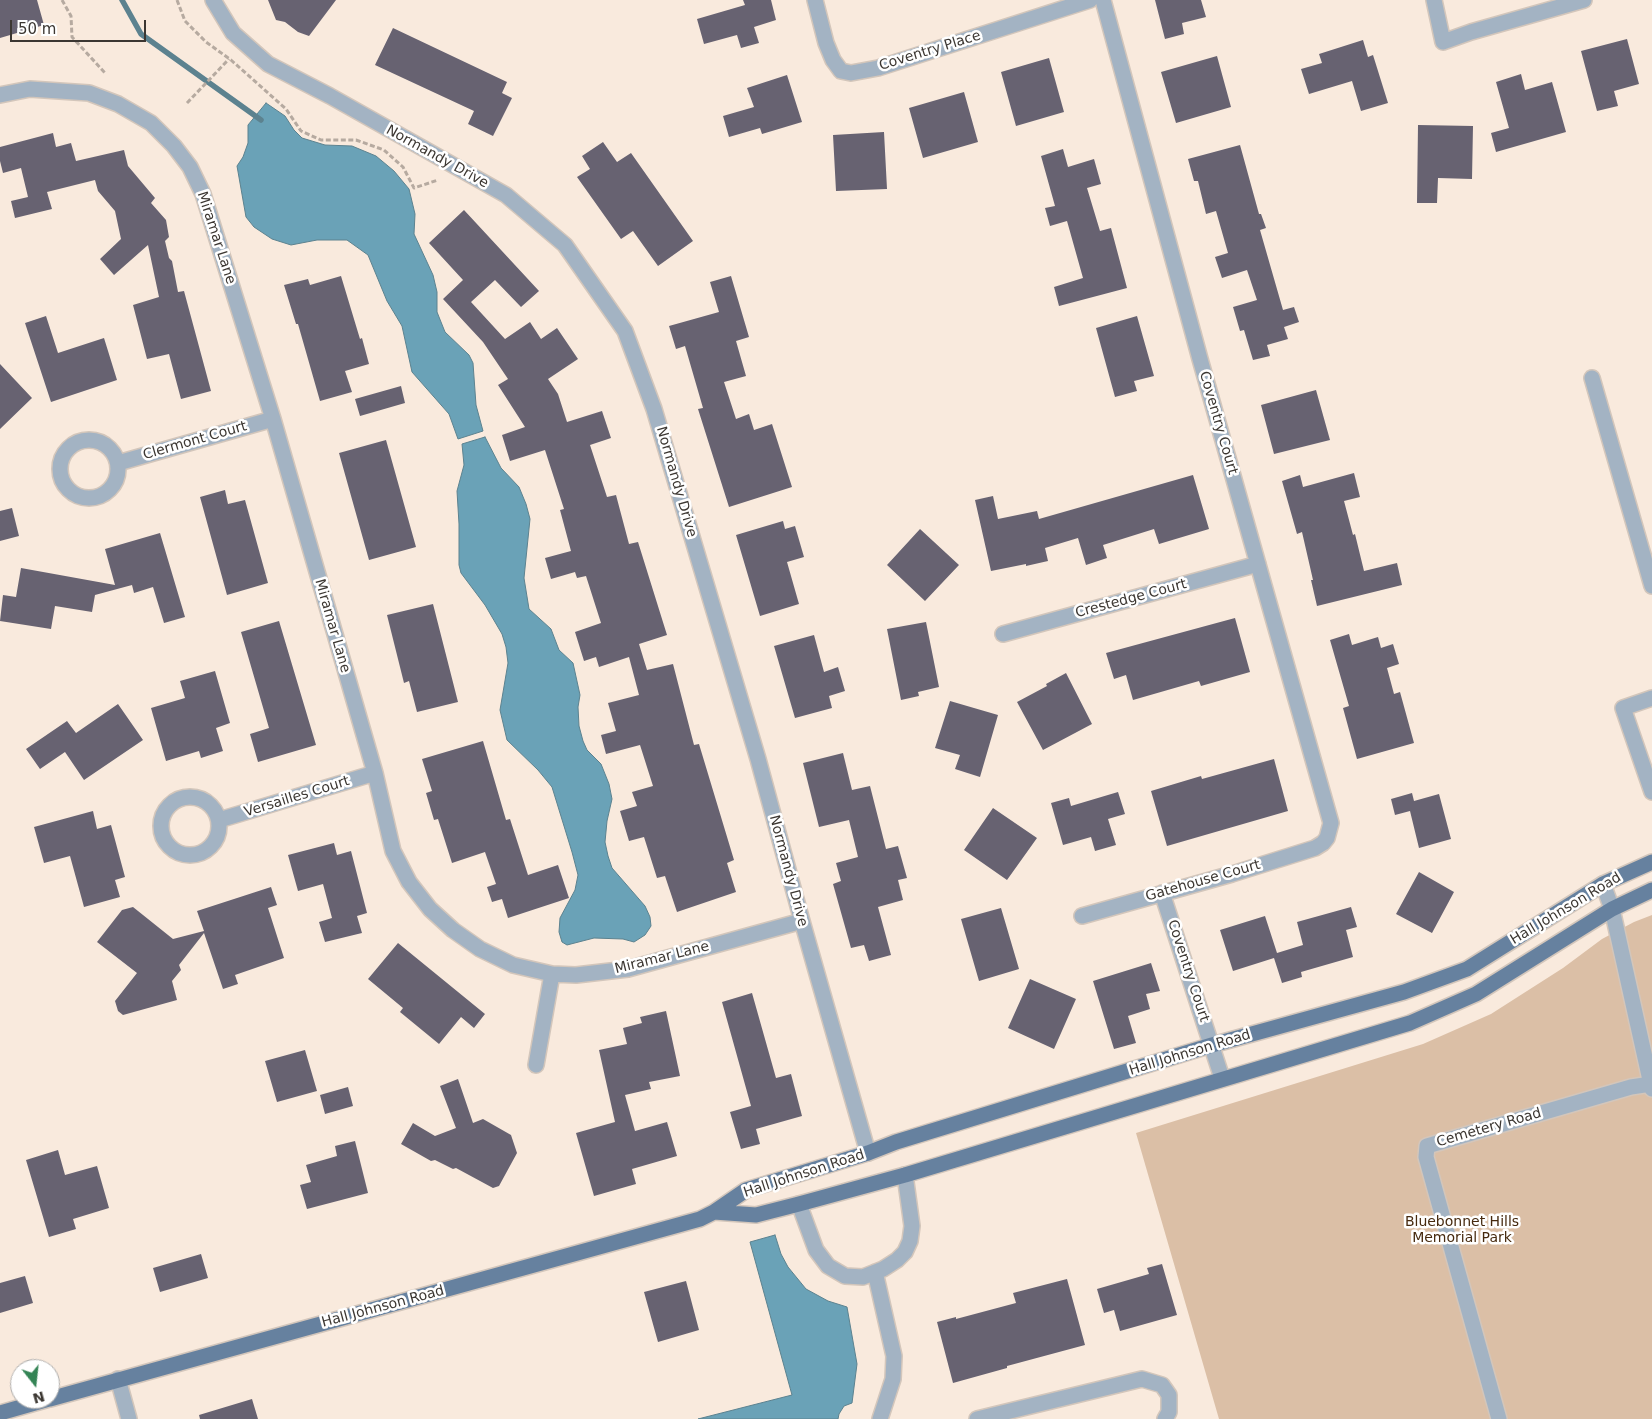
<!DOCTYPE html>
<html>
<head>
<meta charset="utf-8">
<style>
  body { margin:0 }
  #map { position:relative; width:1652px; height:1419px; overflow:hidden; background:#f9eadd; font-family:"DejaVu Sans",sans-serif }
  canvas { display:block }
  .north { position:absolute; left:10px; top:1359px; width:50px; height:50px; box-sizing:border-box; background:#fff; border:1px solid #b1afad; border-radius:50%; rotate:164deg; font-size:14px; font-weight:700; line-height:20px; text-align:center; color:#3c3732 }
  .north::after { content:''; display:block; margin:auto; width:18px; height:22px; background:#348455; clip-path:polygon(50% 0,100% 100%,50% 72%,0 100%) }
  .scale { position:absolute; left:10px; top:20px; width:136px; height:22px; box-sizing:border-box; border:2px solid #3c3732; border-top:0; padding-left:6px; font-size:15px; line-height:18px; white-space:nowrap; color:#3c3732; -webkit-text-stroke:4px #fff; paint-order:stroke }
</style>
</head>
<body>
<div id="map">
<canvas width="1652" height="1419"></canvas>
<div class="north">N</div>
<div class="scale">50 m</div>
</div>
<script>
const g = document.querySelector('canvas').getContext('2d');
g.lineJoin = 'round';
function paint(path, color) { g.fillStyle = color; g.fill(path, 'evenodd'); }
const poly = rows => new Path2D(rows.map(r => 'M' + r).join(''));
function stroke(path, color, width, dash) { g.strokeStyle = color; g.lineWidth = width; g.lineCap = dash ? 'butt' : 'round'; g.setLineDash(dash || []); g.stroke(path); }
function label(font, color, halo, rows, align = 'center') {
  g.font = font + ' "DejaVu Sans",sans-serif'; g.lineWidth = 5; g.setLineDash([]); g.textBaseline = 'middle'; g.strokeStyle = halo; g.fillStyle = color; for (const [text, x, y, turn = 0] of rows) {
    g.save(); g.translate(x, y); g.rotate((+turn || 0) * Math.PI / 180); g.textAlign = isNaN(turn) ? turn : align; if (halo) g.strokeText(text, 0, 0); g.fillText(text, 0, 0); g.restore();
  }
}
const green = poly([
  [1652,915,1652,1419,1219,1419,1136,1133,1423,1044,1491,1014,1563,968,1602,939,1634,922]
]);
const water = poly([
  [266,103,285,116,294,130,302,138,325,145,352,146,376,156,394,171,409,189,415,214,414,234,433,275,437,292,437,312,445,332,469,355,473,363,476,405,483,431,458,439,449,414,412,372,402,326,387,301,368,255,347,240,317,240,291,245,272,239,254,227,246,217,237,166,243,157,248,143,248,125,266,103],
  [485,437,501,468,519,487,526,504,530,519,524,578,529,609,551,629,559,650,573,663,580,695,578,707,579,726,583,741,587,750,601,764,609,784,612,799,607,821,605,842,608,856,612,868,645,906,650,917,651,926,645,935,634,942,623,939,594,938,567,945,562,942,559,932,560,918,575,890,578,875,572,852,552,787,538,770,507,740,500,710,508,663,506,647,502,634,485,605,461,573,459,565,459,524,457,491,464,465,462,444,485,437],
  [775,1235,781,1254,788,1267,806,1289,828,1301,847,1307,857,1364,852,1403,844,1406,839,1414,838,1419,698,1419,792,1395,750,1242,775,1235]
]);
const stream = poly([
  [122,0,141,34,261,120]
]);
const building = poly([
  [0,0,37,0,44,25,0,38],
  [268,0,336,0,309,36,298,32,285,22,276,20],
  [743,0,771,0,776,20,754,27,759,43,741,48,737,35,704,44,697,19,745,5],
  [1155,0,1201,0,1206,17,1182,23,1184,34,1165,39],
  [393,28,507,82,502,93,512,98,493,136,468,124,474,111,375,65],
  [1627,39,1639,84,1614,91,1618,106,1597,111,1581,51],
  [1363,40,1368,57,1373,55,1388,103,1361,111,1352,81,1309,94,1301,69,1322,63,1319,54],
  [1217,56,1231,107,1176,123,1161,72],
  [1049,58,1064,112,1016,126,1001,72],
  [1521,74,1525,90,1552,82,1566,132,1496,152,1491,133,1509,128,1496,82],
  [787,75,802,122,762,134,760,128,729,137,723,116,754,107,747,88],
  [964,92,978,142,923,158,909,108],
  [1418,125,1473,126,1472,179,1438,178,1437,203,1417,203],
  [884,132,887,189,836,191,833,135],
  [53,133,56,147,71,143,76,161,124,150,128,166,155,198,151,203,166,220,169,237,165,241,169,258,172,261,178,292,184,291,211,391,181,399,169,354,147,359,133,305,159,297,148,245,114,275,100,259,121,239,115,211,98,191,95,180,47,192,52,209,15,218,11,201,28,197,21,168,3,173,0,161,0,147],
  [603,142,617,162,631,153,693,241,658,266,633,231,621,239,577,177,590,169,582,156],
  [1240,145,1259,214,1261,214,1266,228,1260,230,1283,310,1294,307,1299,322,1284,327,1288,339,1267,345,1270,356,1253,360,1244,330,1240,331,1233,307,1257,300,1247,270,1222,278,1215,257,1228,253,1216,211,1206,214,1198,181,1194,181,1188,159],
  [1063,149,1068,167,1094,159,1101,184,1087,188,1100,231,1111,228,1127,288,1059,306,1054,287,1083,278,1067,221,1050,226,1045,208,1055,206,1041,156],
  [464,210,539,291,521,307,495,280,471,302,505,339,530,322,541,339,557,328,578,359,548,379,558,394,567,422,602,411,611,438,590,445,607,497,616,495,629,544,638,542,667,635,639,644,647,670,673,664,694,745,699,744,734,860,727,863,736,892,677,912,665,876,657,878,644,837,629,841,620,811,637,806,632,792,653,786,640,745,606,754,601,735,616,731,608,703,639,695,629,657,599,667,596,657,584,661,575,632,601,623,586,576,577,578,575,572,551,579,545,558,571,551,560,510,564,509,545,450,510,461,502,435,525,427,498,385,508,379,483,342,443,299,463,280,429,243],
  [341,276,360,339,362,338,369,364,345,371,352,392,320,401,298,324,296,324,284,285,308,279,310,285],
  [731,276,749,337,736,341,746,376,724,382,736,419,749,414,754,430,772,424,792,487,729,507,698,409,703,408,685,346,676,349,669,326,719,312,710,282],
  [46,316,58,353,104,338,117,380,51,402,25,323],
  [1137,316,1154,376,1134,381,1137,391,1115,397,1096,328],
  [0,364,32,398,0,429],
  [401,386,405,403,360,416,355,399],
  [1316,390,1330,440,1274,454,1261,405],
  [386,440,416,547,369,560,339,453],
  [1354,473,1360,497,1344,501,1353,535,1355,534,1364,571,1397,563,1402,585,1317,606,1311,580,1313,580,1302,532,1297,534,1282,481,1300,475,1303,487],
  [1193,475,1209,529,1159,544,1154,529,1103,545,1107,558,1086,565,1078,538,1045,548,1048,561,1026,566,1026,564,991,571,975,500,993,496,998,519,1037,511,1039,519],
  [225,490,228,504,245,500,268,583,227,595,200,497],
  [12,508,19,536,0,541,0,511],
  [783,521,785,529,795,526,804,557,787,562,799,604,760,616,736,535],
  [920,529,959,565,925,601,887,565],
  [160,533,185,617,164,623,153,587,134,593,132,585,95,595,92,612,55,606,51,629,0,621,3,595,16,597,21,568,115,585,105,549],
  [433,604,458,702,417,712,409,681,404,683,387,615],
  [1235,618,1250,672,1201,686,1199,681,1133,700,1126,675,1114,679,1106,653],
  [279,621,316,745,258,762,250,734,269,728,241,632],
  [926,622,939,687,918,692,919,696,901,700,887,629],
  [1349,634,1352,645,1378,637,1381,648,1393,644,1399,664,1387,668,1394,694,1400,692,1414,743,1357,759,1343,708,1349,706,1330,640],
  [814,635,824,672,838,667,845,691,829,696,832,708,795,718,774,646],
  [215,671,230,723,216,728,223,751,201,758,199,751,166,761,151,708,185,698,180,681],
  [1066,673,1092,724,1043,750,1017,702,1047,686,1046,684],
  [950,701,998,715,980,777,955,769,960,755,935,748],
  [118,704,143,740,84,780,65,752,40,769,26,749,67,721,76,733],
  [483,741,506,820,510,819,528,875,558,865,569,898,508,918,502,899,492,902,487,887,496,884,485,852,452,863,438,819,434,820,426,793,432,791,422,759],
  [843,753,852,790,870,786,886,849,898,846,907,878,898,880,903,900,878,907,891,955,869,961,864,945,851,948,833,884,841,881,836,863,858,857,849,820,819,827,803,763],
  [1274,759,1288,811,1167,846,1151,791,1201,776,1202,779],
  [1118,792,1125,814,1108,819,1116,845,1095,851,1091,837,1063,845,1051,803,1069,798,1071,806],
  [1412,793,1414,801,1439,794,1451,839,1419,848,1410,811,1395,815,1391,799],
  [993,808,1037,838,1007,880,964,850],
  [93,811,97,829,111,825,125,877,115,880,120,897,84,907,70,856,44,863,34,827],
  [334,843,337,855,351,851,367,913,357,916,362,933,325,942,319,922,332,918,323,884,298,891,288,855],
  [1419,872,1454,892,1432,933,1396,914],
  [271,887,277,905,268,908,284,958,235,975,238,984,223,989,204,933,179,965,181,970,172,981,177,1000,123,1015,118,1011,115,1001,137,973,97,942,122,910,133,907,173,939,204,931,197,911],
  [1351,907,1357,927,1346,930,1353,957,1301,972,1302,977,1282,983,1274,958,1233,971,1220,930,1265,916,1277,953,1303,945,1297,922],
  [1001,908,1019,969,979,981,961,919],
  [398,943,485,1014,474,1028,461,1017,439,1044,400,1012,403,1008,368,979],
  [1151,963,1160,991,1146,994,1150,1009,1128,1016,1136,1043,1114,1049,1093,981],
  [1030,979,1076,999,1054,1049,1008,1028],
  [752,993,776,1078,791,1074,802,1116,756,1129,760,1144,741,1149,730,1112,751,1106,722,1002],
  [666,1011,680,1076,649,1082,651,1089,625,1095,635,1131,667,1122,677,1156,632,1169,636,1184,594,1196,576,1133,615,1122,599,1050,627,1044,623,1028,642,1023,640,1017],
  [305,1050,317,1091,277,1102,265,1061],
  [458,1079,473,1123,483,1119,511,1135,517,1153,499,1186,493,1188,456,1168,453,1169,435,1160,431,1161,401,1144,413,1123,435,1136,456,1128,440,1086],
  [348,1087,353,1106,325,1114,320,1095],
  [355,1141,368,1193,307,1209,300,1185,311,1182,306,1165,337,1156,335,1146],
  [58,1150,65,1175,97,1166,109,1208,73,1219,76,1229,49,1237,26,1160],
  [201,1254,208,1278,160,1292,153,1268],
  [1162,1264,1177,1315,1120,1331,1114,1310,1104,1313,1097,1289,1149,1274,1147,1268],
  [25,1276,33,1303,0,1313,0,1283],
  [1067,1279,1085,1345,1007,1366,1007,1368,953,1383,937,1322,956,1317,956,1319,1016,1303,1013,1293],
  [686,1281,699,1330,658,1342,644,1292],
  [252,1399,258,1419,200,1419,199,1415]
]);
const path = poly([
  [62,0,71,16,72,37,106,74],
  [177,0,185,21,206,42,231,60,286,109,301,131,321,140,356,140,384,150,403,167,414,188,438,180],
  [187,103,229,59]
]);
const minor = poly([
  [213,0,233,33,268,64,330,96,506,195,565,245,625,331,654,409,758,759,802,921,868,1153],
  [815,0,826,43,833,60,841,71,851,73,878,68,1090,0],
  [1434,0,1443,42,1471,32,1584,0],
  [0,95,30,89,89,93,118,104,151,123,174,146,190,167,203,194,273,419,375,773,393,851,409,882,430,909,453,930,480,949,513,965,552,974,576,975,628,969,802,921],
  [1592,378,1652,586],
  '60 469a29 29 0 1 1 58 0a29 29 0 1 1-58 0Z',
  [118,463,273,419],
  [1003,634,1258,564],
  [1652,698,1623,708,1652,792],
  '161 826a29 29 0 1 1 58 0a29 29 0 1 1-58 0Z',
  [219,820,375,773],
  [1603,884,1612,909,1652,1089],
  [1162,893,1222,1078],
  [1082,916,1232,874,1315,848,1323,843,1327,838,1331,823,1200,359,1103,0],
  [536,1065,552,974],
  [799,1204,816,1250,828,1266,845,1276,863,1277,883,1269,897,1260,905,1252,910,1241,912,1226,905,1175],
  [875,1272,894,1356,893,1379,880,1419],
  [118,1379,129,1419],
  [977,1419,1142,1379,1162,1385,1169,1395,1169,1412,1165,1419],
  [1499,1419,1426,1157,1427,1146,1631,1087,1651,1084]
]);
const major = poly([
  [714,1212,756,1215,799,1204,905,1175,1410,1023,1476,994,1612,909,1652,890],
  [50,1399,700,1219,714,1212,746,1190,868,1153,896,1142,1212,1045,1404,992,1467,969,1603,884,1652,862],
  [0,1413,49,1399]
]);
const streetNames = [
  ["Coventry Place",930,51,-17],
  ["Normandy Drive",437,157,29],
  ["Miramar Lane",216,238,72],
  ["Coventry Court",1218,423,74],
  ["Clermont Court",195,441,-16],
  ["Normandy Drive",676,482,74],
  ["Crestedge Court",1131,599,-15],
  ["Miramar Lane",332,626,74],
  ["Versailles Court",297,797,-17],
  ["Normandy Drive",788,871,75],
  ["Gatehouse Court",1203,881,-16],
  ["Hall Johnson Road",1566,909,-31],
  ["Miramar Lane",662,958,-14],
  ["Coventry Court",1188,971,72],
  ["Hall Johnson Road",1190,1053,-17],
  ["Cemetery Road",1489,1128,-16],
  ["Hall Johnson Road",804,1174,-18],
  ["Hall Johnson Road",383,1307,-15]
];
const parkNames = [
  ["Bluebonnet Hills",1462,1222],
  ["Memorial Park",1462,1238]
];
paint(green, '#dbbfa6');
paint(water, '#6aa2b7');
stroke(water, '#5c828f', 1);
stroke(stream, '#5c828f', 5.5);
paint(building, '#676271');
stroke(minor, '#d3c6bb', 18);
stroke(major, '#d3c6bb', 18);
stroke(path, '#b6aaa0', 3, [5, 2.5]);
stroke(minor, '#a3b3c3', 15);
stroke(major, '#66819f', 15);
label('14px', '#3c3732', '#fff', streetNames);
label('14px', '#462a0f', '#fff', parkNames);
</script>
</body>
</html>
